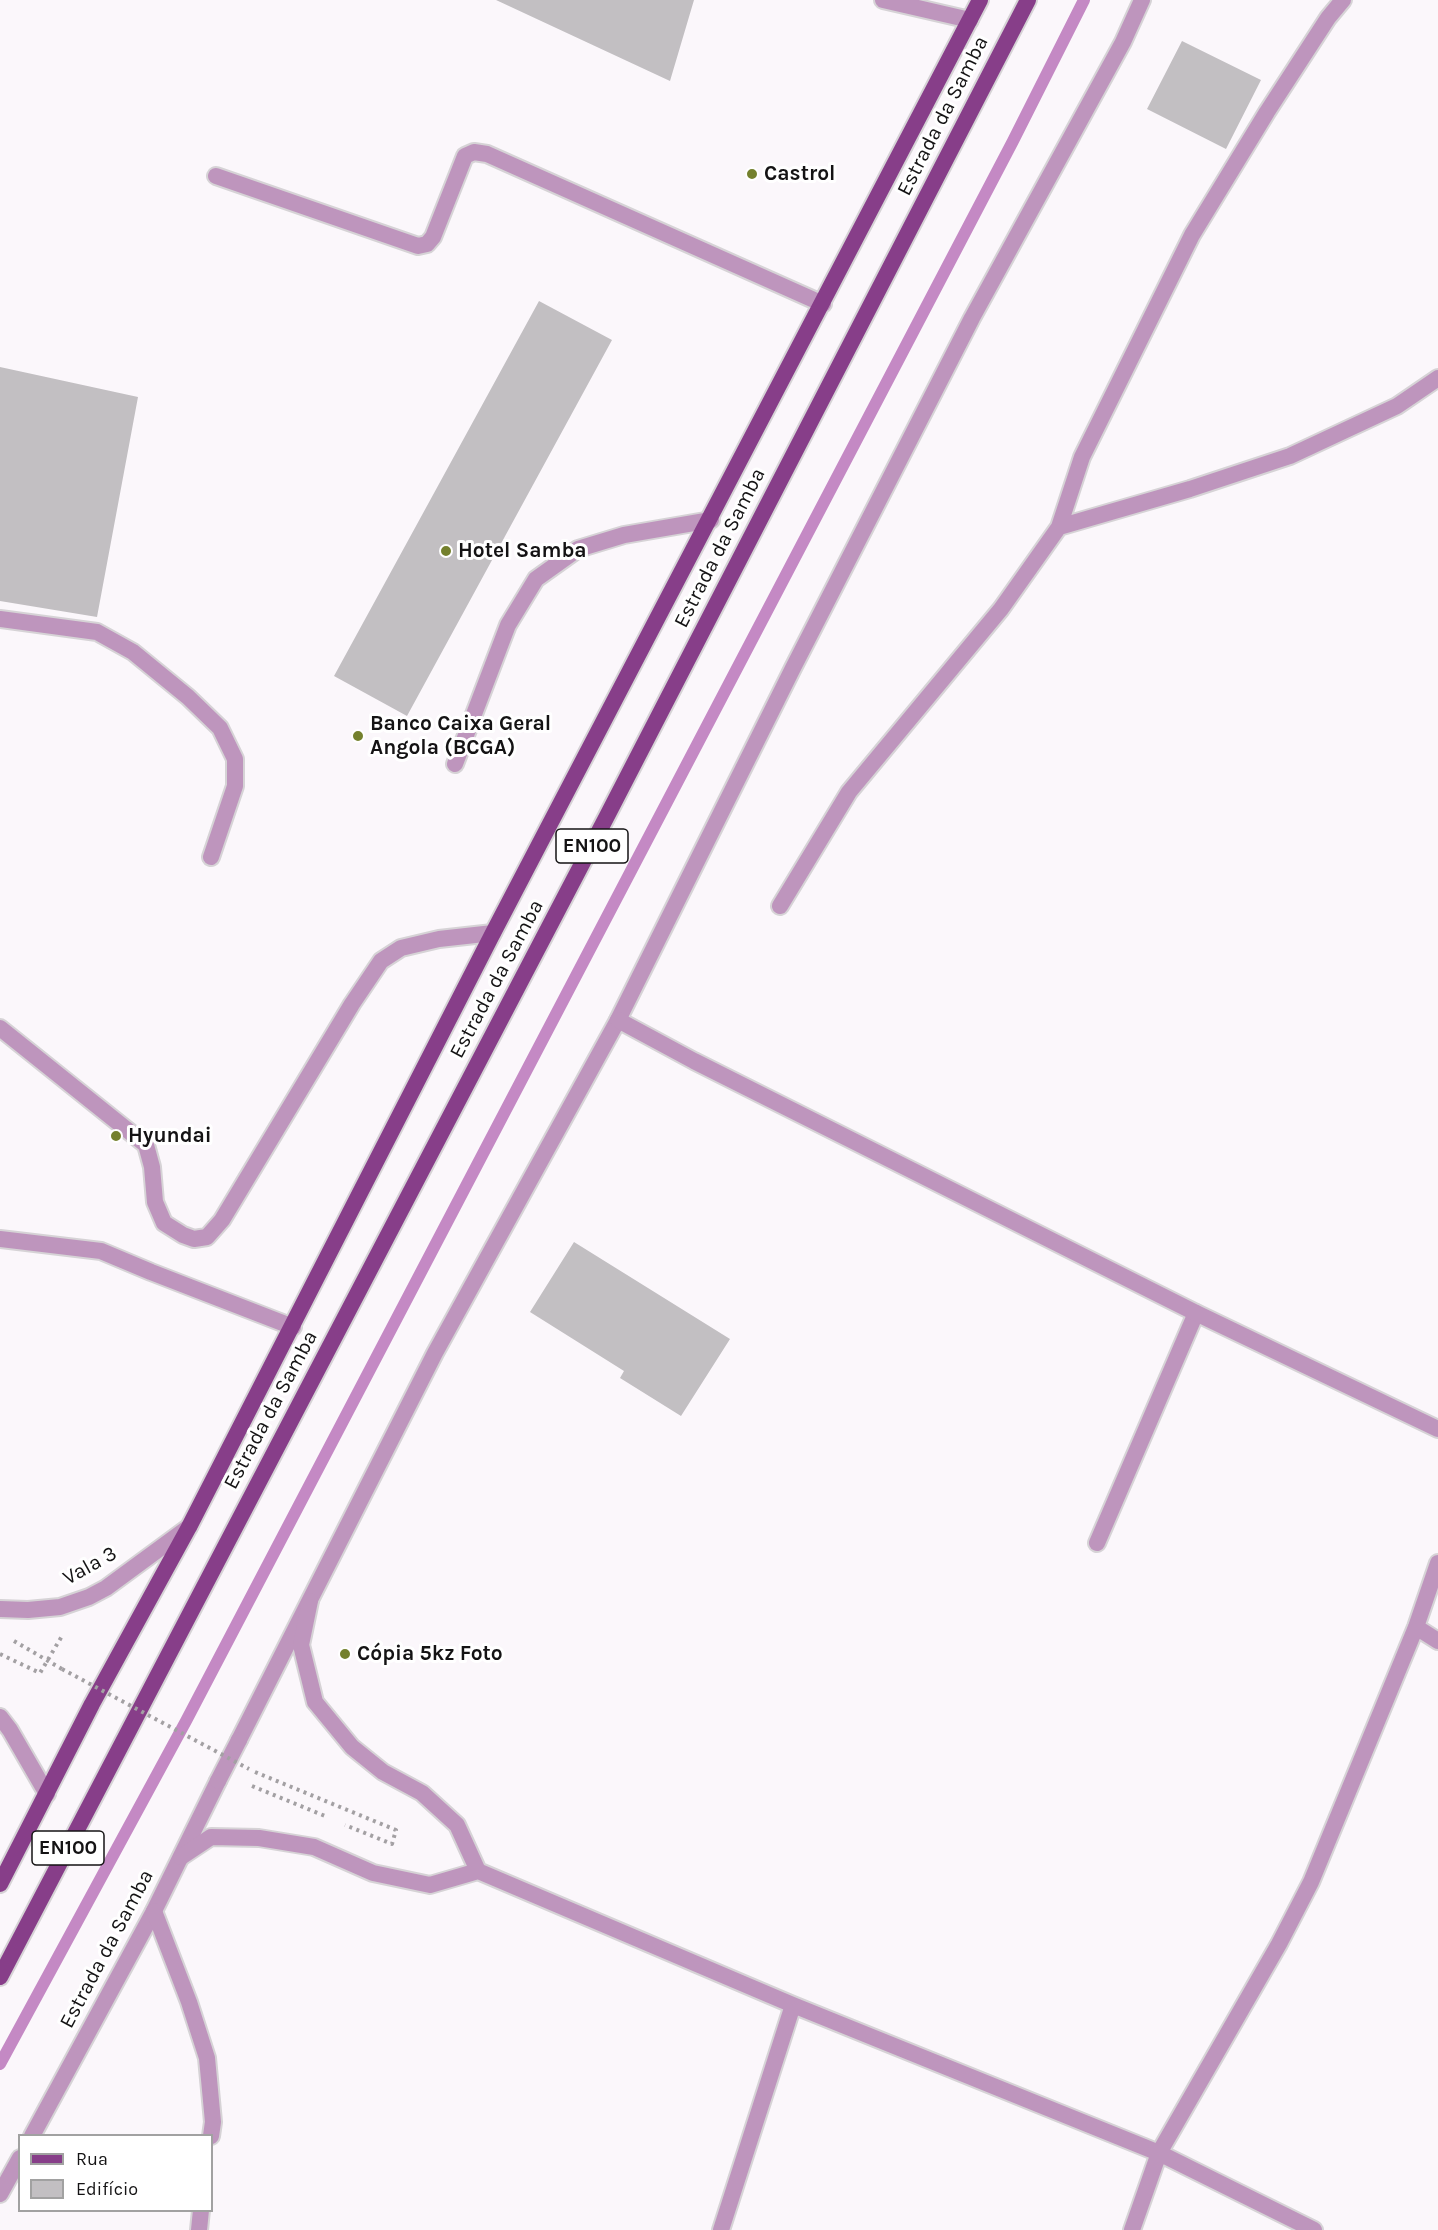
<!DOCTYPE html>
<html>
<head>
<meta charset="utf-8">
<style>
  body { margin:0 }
  #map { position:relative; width:1438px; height:2230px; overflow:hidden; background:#fbf7fb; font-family:Karla,sans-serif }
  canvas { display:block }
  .legend { position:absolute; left:18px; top:2134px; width:195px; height:78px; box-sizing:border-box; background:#fff; border:2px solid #a1a1a1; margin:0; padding:8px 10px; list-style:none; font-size:18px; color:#141314 }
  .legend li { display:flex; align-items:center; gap:12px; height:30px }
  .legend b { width:30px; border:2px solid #a1a1a1 }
</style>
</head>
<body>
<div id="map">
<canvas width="1438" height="2230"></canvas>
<ul class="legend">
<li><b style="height:8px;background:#873e89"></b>Rua</li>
<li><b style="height:16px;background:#c2bfc2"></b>Edifício</li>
</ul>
</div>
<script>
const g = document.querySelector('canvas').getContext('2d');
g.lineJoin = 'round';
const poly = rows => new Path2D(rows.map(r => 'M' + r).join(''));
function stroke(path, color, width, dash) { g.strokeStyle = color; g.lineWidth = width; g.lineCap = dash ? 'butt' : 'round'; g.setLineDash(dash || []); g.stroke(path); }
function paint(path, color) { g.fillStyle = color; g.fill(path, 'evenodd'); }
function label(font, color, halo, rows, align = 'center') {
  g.font = font + ' Karla,sans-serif'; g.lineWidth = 6; g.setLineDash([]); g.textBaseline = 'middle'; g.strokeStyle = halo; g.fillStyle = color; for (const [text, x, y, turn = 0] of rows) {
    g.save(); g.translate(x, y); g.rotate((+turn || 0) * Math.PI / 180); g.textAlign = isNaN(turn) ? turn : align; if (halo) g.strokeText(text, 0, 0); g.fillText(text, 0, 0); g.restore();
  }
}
const stream = poly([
  [0,2064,186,1721,1013,141,1084,0]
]);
const building = poly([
  [496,0,694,0,670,81],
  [1182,41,1261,80,1226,149,1147,109],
  [539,301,612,340,407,716,334,676],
  [0,367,138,397,97,617,0,601],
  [574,1242,730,1339,681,1416,620,1378,624,1371,530,1312]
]);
const path = poly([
  [14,1641,62,1669],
  [0,1654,40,1673,62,1636],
  [255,1772,396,1830,392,1844,345,1825],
  [252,1786,325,1816]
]);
const service = poly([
  [883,0,970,20],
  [216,176,418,246,427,244,433,237,465,156,474,152,487,154,823,304],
  [0,619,97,632,133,652,188,697,220,728,235,759,235,786,211,857],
  [455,764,508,625,536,579,578,549,624,535,711,520],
  [0,1028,146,1145,152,1167,155,1202,164,1223,183,1235,194,1239,207,1237,222,1220,352,1004,381,961,401,948,439,939,493,933],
  [1097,1543,1196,1313],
  [239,1740,435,1353,618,1020,793,668,972,318,1123,42,1142,0],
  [32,2136,154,1911,218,1781],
  [0,2194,20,2158]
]);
const minor = poly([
  [1059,527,1190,489,1290,456,1397,406,1438,378],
  [780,906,849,792,1001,609,1059,527,1082,457,1192,235,1267,112,1328,18,1343,0],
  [618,1020,694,1061,1196,1313,1438,1429],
  [0,1239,101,1251,151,1272,293,1327],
  [310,1601,301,1645,315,1702,352,1747,383,1772,422,1793,457,1825,478,1871],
  [0,1609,28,1610,60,1607,89,1597,106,1588,189,1527],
  [1416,1627,1438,1641],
  [0,1717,10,1730,47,1794],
  [218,1781,239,1740],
  [181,1857,211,1837,259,1838,314,1847,373,1873,430,1885,478,1871,793,2005,1159,2153,1314,2230],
  [154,1911,189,2002,207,2058,213,2122,211,2136],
  [199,2230,201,2210],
  [721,2230,793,2005],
  [1132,2230,1159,2153,1279,1944,1311,1882,1416,1627,1438,1563]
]);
const primary = poly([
  [0,1884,92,1704,189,1527,493,933,980,0],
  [0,1977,606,818,1028,0]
]);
const pathBridge = poly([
  [62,1669,249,1769]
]);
const markers = [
  [752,174,6,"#74802d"],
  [446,551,6,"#74802d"],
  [358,736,6,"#74802d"],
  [116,1136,6,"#74802d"],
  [345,1654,6,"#74802d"]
];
const shields = [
  [592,846,72],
  [68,1848,72]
];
const shieldNames = [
  ["EN100",592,846],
  ["EN100",68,1848]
];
const streetNames = [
  ["Estrada da Samba",943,116,-63],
  ["Estrada da Samba",720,548,-63],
  ["Estrada da Samba",497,979,-62],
  ["Estrada da Samba",271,1410,-62],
  ["Vala 3",90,1566,-29],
  ["Estrada da Samba",107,1949,-62]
];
const poiNames = [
  ["Castrol",764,174],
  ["Hotel Samba",458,551],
  ["Banco Caixa Geral",370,724],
  ["Angola (BCGA)",370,748],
  ["Hyundai",128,1136],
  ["Cópia 5kz Foto",357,1654]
];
stroke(stream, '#c489c4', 12);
paint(building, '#c2bfc2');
stroke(service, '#d6d3d6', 20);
stroke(minor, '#d6d3d6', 20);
stroke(primary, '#d6d3d6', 20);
stroke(path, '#a3a0a3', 4, [3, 4.5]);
stroke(service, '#be95bd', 16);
stroke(minor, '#be95bd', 16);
stroke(primary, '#873e89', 16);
stroke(pathBridge, '#a3a0a3', 4, [3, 4.5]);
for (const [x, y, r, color] of markers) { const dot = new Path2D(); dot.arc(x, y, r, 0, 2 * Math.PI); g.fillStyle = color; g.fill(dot); stroke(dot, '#fff', 2); }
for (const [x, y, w] of shields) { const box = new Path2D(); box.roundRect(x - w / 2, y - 17, w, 34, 4.5); g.fillStyle = '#fff'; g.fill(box); stroke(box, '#141314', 1.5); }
label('bold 20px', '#141314', null, shieldNames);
label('21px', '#141314', '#fff', streetNames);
label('bold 21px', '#141314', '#fff', poiNames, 'left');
</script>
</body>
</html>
